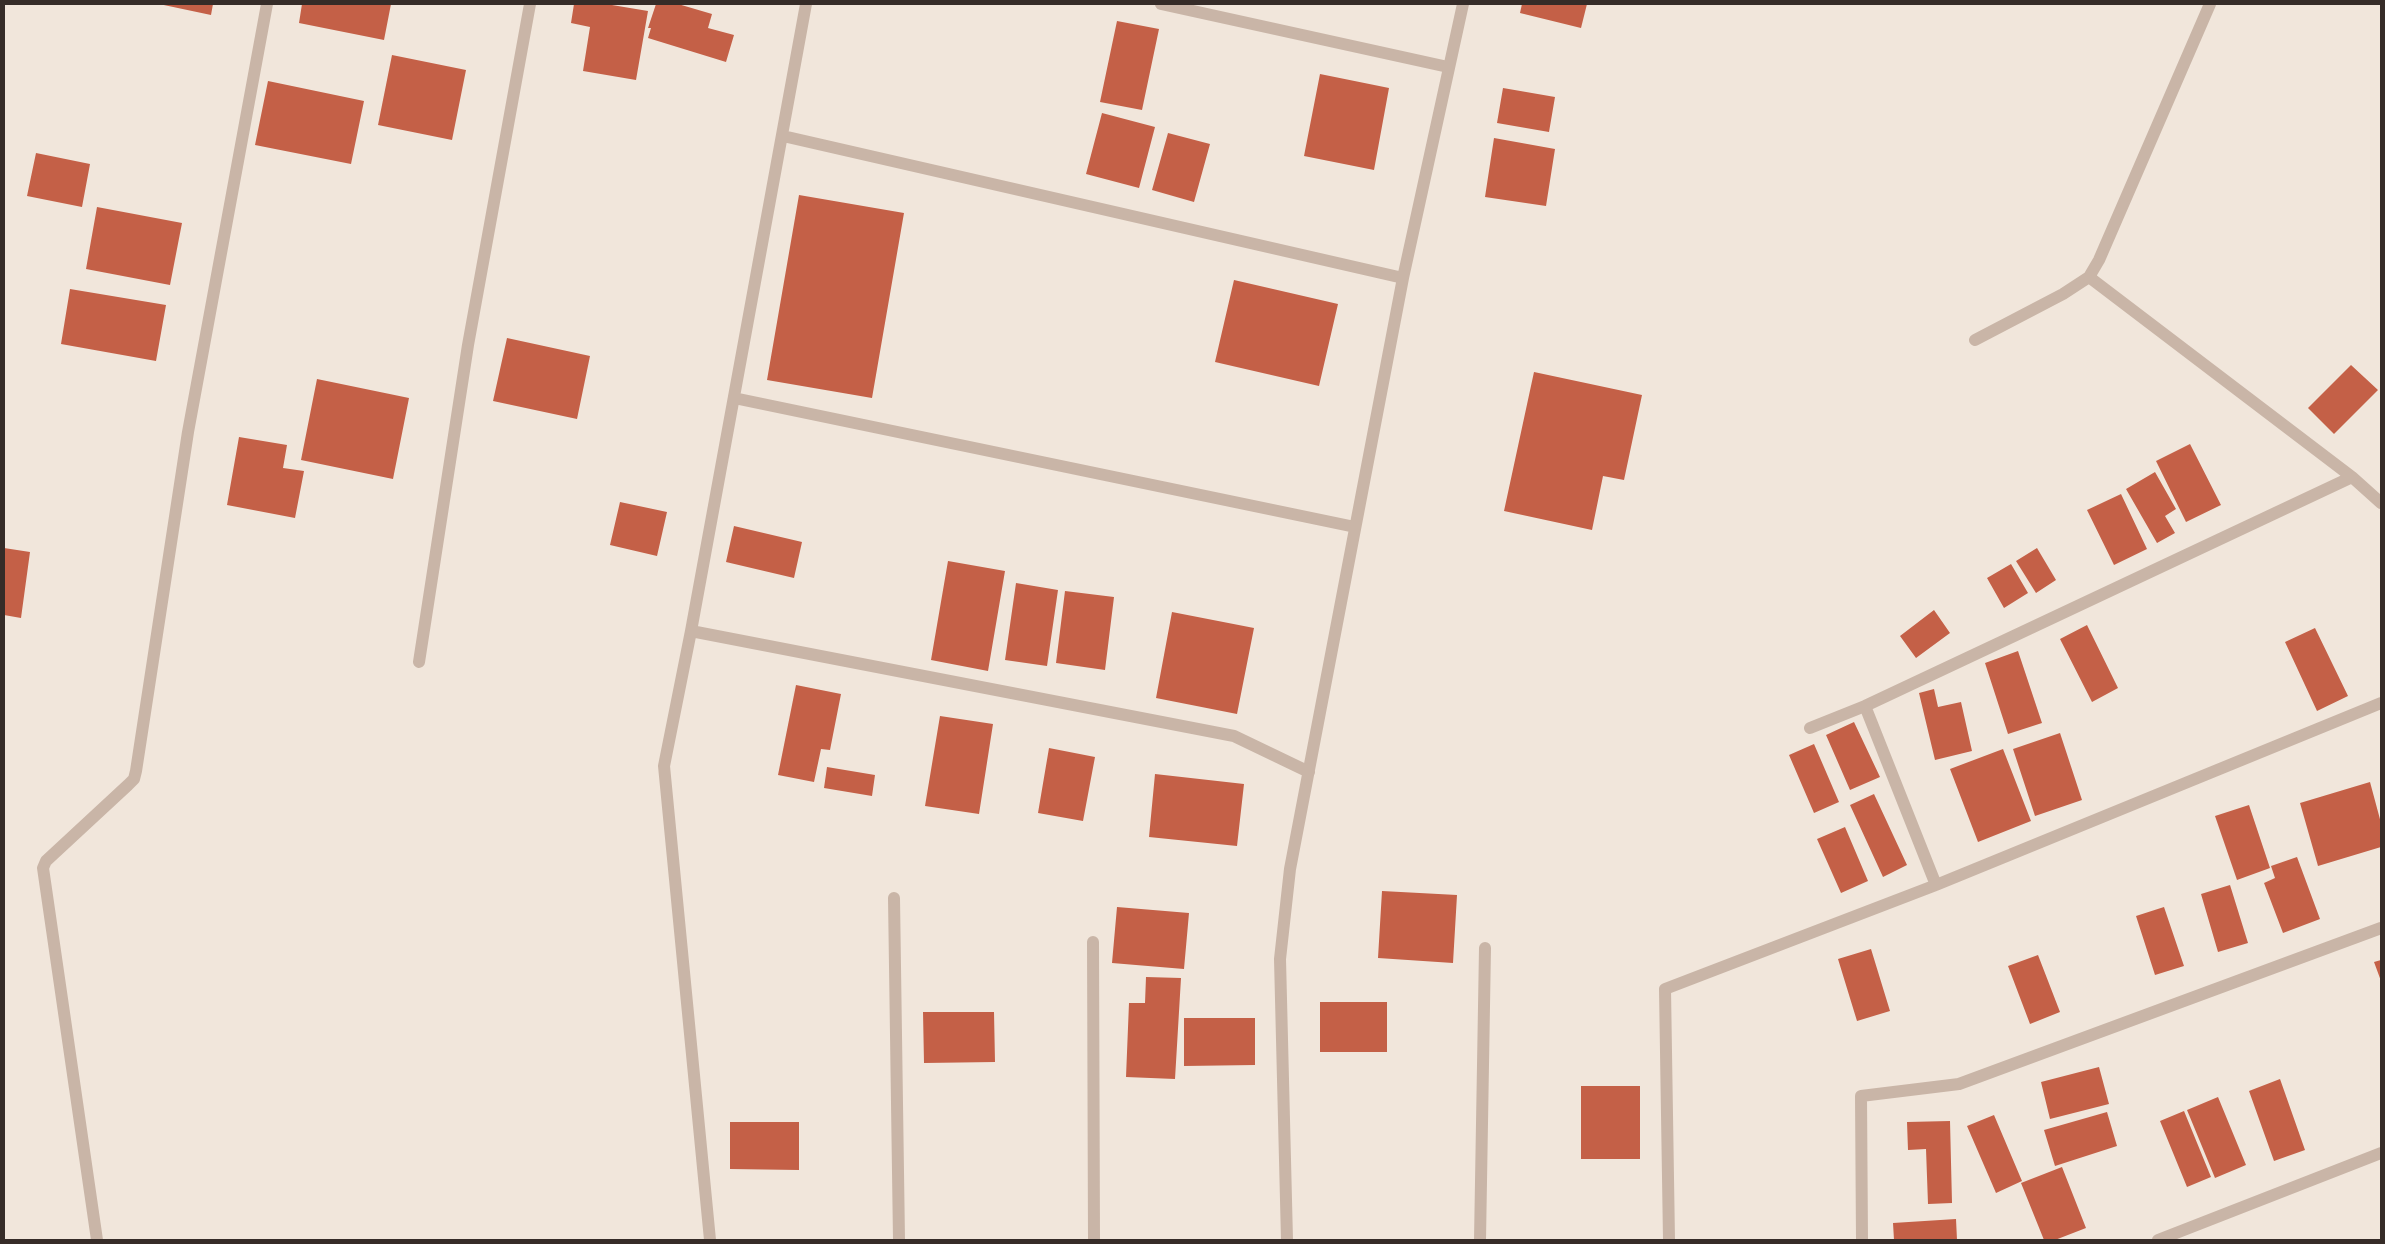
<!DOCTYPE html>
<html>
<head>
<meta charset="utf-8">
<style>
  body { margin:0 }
  #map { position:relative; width:2385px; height:1244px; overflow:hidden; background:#f1e6db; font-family:"DM Sans",sans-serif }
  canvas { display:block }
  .frame { position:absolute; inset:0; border:5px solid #362c28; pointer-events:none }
</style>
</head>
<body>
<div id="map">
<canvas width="2385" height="1244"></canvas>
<div class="frame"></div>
</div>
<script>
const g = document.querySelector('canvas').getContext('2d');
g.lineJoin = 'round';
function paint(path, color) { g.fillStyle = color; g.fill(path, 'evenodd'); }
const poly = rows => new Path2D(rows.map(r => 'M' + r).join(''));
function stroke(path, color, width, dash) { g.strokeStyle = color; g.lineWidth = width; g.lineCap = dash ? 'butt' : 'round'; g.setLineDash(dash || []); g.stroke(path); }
const building = poly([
  [159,4,213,4,211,15],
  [302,4,391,4,384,40,299,23],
  [574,4,606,4,648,11,636,80,583,71,590,27,571,23],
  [656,4,678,4,712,14,708,28,734,35,726,62,648,38,651,28,648,28],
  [1522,4,1587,4,1581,28,1520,13],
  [1117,21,1159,29,1142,110,1100,102],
  [392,55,466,70,452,140,378,125],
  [1320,74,1389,88,1374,170,1304,156],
  [268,81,364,101,351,164,255,145],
  [1503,88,1555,97,1549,132,1497,123],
  [1102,113,1155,127,1139,188,1086,174],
  [1168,133,1210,144,1194,202,1152,190],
  [1494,138,1555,149,1546,206,1485,197],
  [36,153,90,164,82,207,27,196],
  [799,195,904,213,872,398,767,380],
  [97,207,182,223,170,285,86,269],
  [1234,280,1338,304,1319,386,1215,362],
  [70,289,166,305,156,361,61,344],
  [507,338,590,356,577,419,493,401],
  [2351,365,2378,390,2334,434,2308,408],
  [1534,372,1642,395,1624,480,1603,476,1592,530,1504,511],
  [317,379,409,398,393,479,301,460],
  [239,437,287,445,283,468,304,471,295,518,227,505],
  [2190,444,2221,505,2186,522,2156,461],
  [2155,472,2176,509,2165,516,2175,533,2157,543,2126,489],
  [2121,494,2147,549,2114,565,2087,510],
  [620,502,667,512,657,556,610,545],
  [734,526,802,542,794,578,726,562],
  [4,548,30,552,21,618,4,615],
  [2037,548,2056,580,2036,593,2016,561],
  [948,561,1005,571,988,671,931,660],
  [2011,564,2028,593,2004,608,1987,578],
  [1016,583,1058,590,1047,666,1005,660],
  [1065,591,1114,597,1105,670,1056,663],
  [1934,610,1950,633,1916,658,1900,636],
  [1172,612,1254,628,1237,714,1156,698],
  [2087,625,2118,688,2092,702,2060,639],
  [2315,628,2348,696,2317,711,2285,642],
  [2018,651,2042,723,2008,734,1985,663],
  [796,685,841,694,830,750,821,749,814,782,778,775],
  [1934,689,1938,707,1961,702,1972,751,1935,760,1919,693],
  [940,716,993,724,979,814,925,806],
  [1854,722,1880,777,1850,790,1826,735],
  [2060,733,2082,800,2035,816,2013,749],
  [1814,744,1839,802,1814,813,1789,755],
  [1049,748,1095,757,1083,821,1038,813],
  [2003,749,2031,821,1978,842,1950,769],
  [827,767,875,775,872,796,824,788],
  [1155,774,1244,784,1237,846,1149,837],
  [2370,782,2381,823,2381,847,2318,866,2300,803],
  [1874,794,1907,865,1883,877,1850,805],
  [2249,805,2270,868,2237,880,2215,816],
  [1845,827,1868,881,1841,893,1817,839],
  [2297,857,2320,919,2283,933,2264,883,2275,878,2271,866],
  [2230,885,2248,943,2218,952,2201,894],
  [1382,891,1457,895,1453,963,1378,958],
  [1117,907,1189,913,1184,969,1112,963],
  [2164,907,2184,966,2155,975,2136,916],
  [1871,949,1890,1011,1857,1021,1838,959],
  [2038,955,2060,1012,2030,1024,2008,966],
  [2381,960,2381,981,2374,962],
  [1146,977,1181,978,1175,1079,1126,1077,1129,1003,1145,1003],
  [1320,1002,1387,1002,1387,1052,1320,1052],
  [923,1012,994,1012,995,1062,924,1063],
  [1184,1018,1255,1018,1255,1065,1184,1066],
  [2099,1067,2109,1104,2050,1119,2041,1082],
  [2280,1079,2305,1150,2274,1161,2249,1091],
  [1581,1086,1640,1086,1640,1159,1581,1159],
  [2218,1097,2246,1165,2215,1178,2187,1110],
  [2184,1111,2211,1177,2187,1187,2160,1121],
  [2107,1112,2117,1146,2055,1166,2044,1130],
  [1994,1115,2022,1181,1996,1193,1967,1126],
  [1950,1121,1952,1203,1928,1204,1926,1149,1908,1150,1907,1122],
  [730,1122,799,1122,799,1170,730,1169],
  [2062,1167,2086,1228,2055,1240,2044,1240,2021,1183],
  [1956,1219,1957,1240,1894,1240,1893,1223]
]);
const minor = poly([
  [1161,4,1448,67],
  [783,136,1403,278],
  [2089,277,2352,477,2381,503],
  [1975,340,2063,294,2089,277,2099,260,2210,4],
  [734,398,1355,527],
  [691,631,1234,736,1309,772],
  [419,662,468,345,530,4],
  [1865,706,1936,885],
  [1810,728,1865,706,2352,477],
  [894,898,899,1240],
  [1093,942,1094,1240],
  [97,1240,43,868,46,861,128,785,134,779,136,771,188,432,267,4],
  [710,1240,664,766,691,631,806,4],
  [1287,1240,1280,959,1290,869,1403,278,1463,4],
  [1480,1240,1485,948],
  [1669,1240,1665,989,1936,885,2381,703],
  [1862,1240,1861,1096,1959,1084,2381,928],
  [2158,1240,2381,1153]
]);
paint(building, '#c46047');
stroke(minor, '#c9b5a7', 12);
</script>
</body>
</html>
